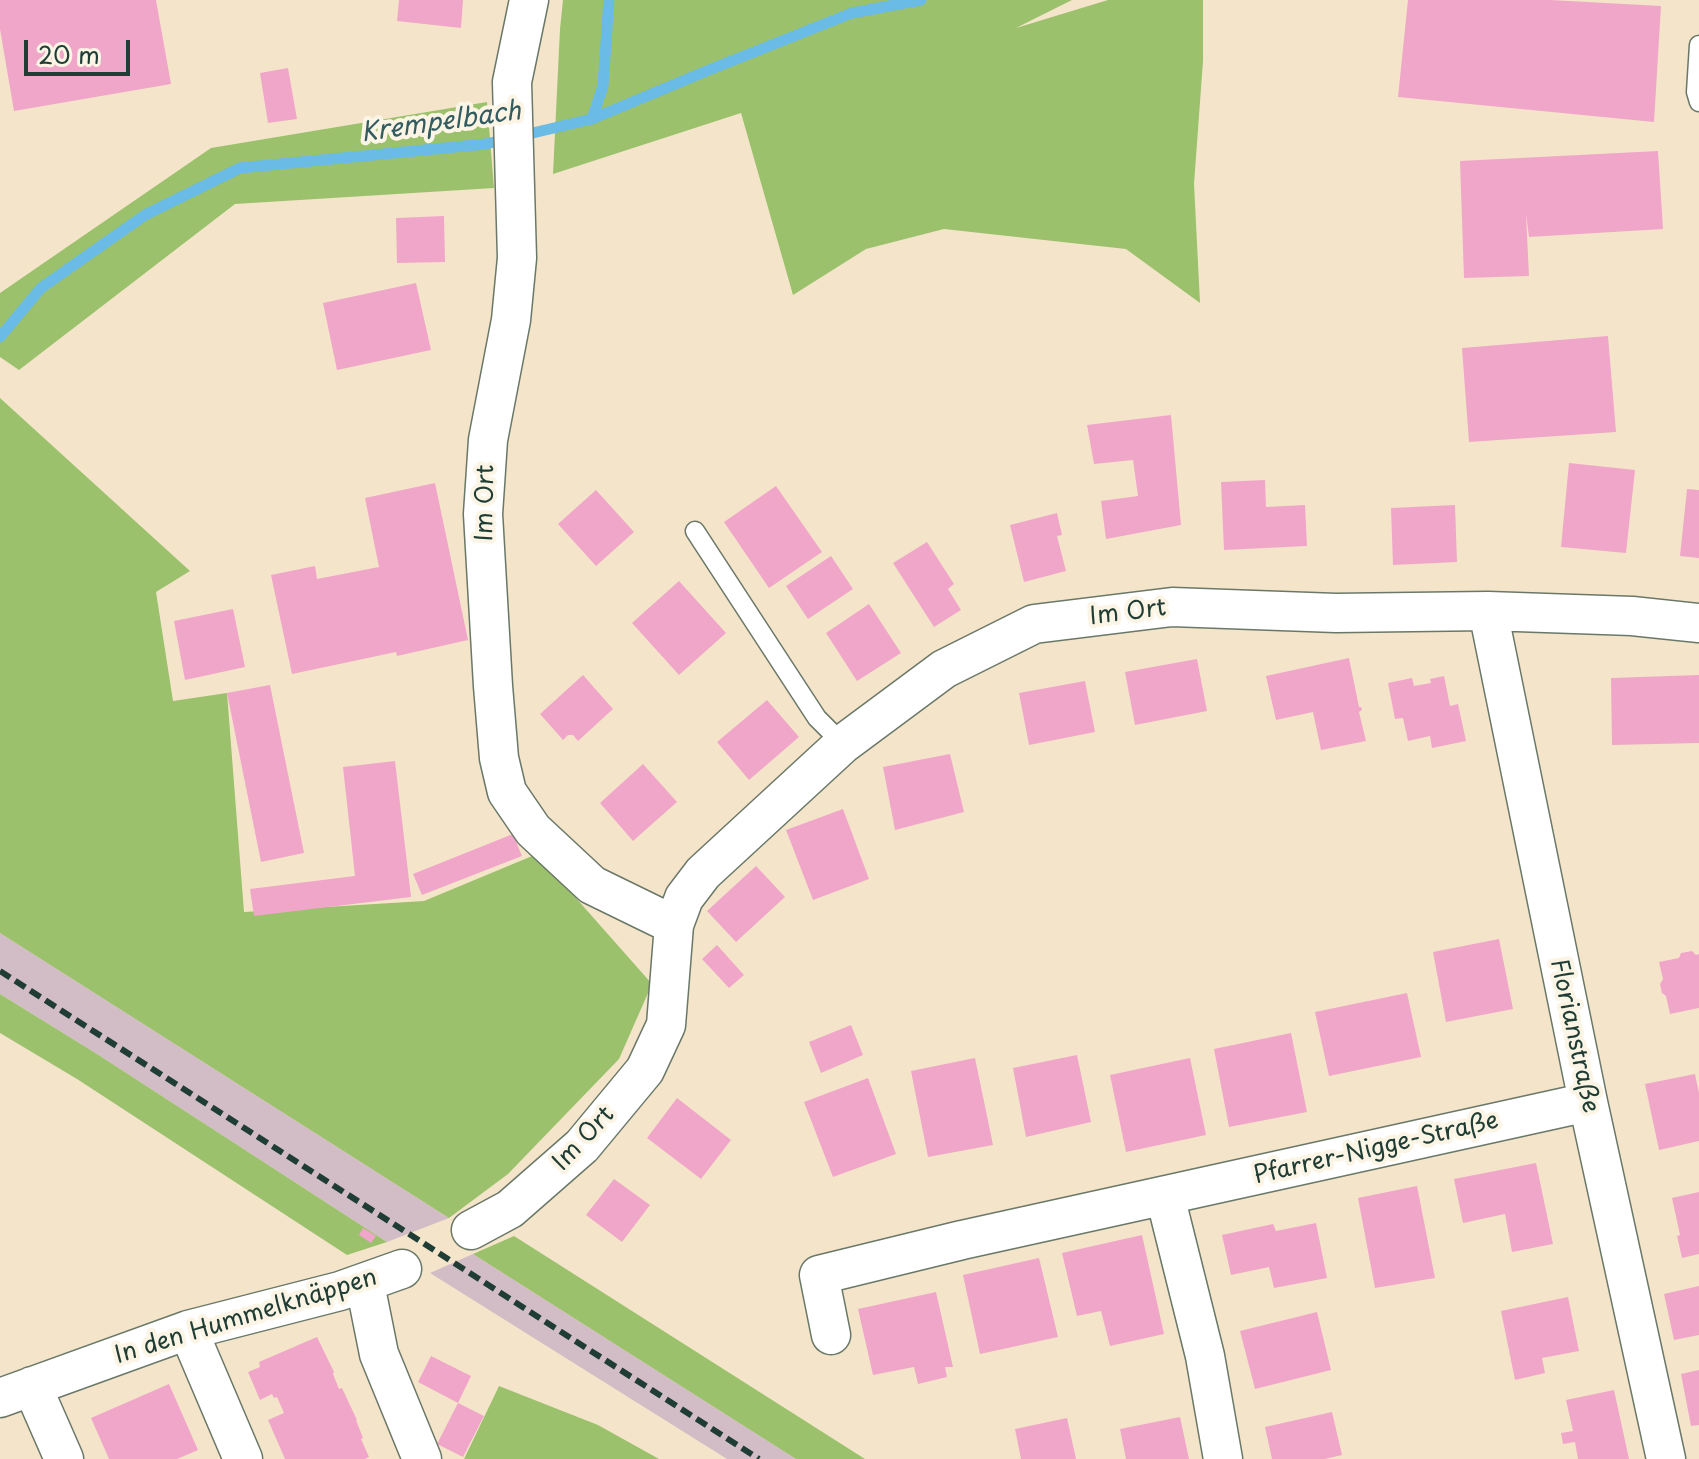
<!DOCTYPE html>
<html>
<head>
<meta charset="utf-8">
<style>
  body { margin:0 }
  #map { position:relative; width:1699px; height:1459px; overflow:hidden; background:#f4e5ca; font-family:"Playpen Sans",sans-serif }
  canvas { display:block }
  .scale { position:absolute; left:24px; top:40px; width:106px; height:36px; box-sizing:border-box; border:4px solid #1f3d34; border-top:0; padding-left:10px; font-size:24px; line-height:28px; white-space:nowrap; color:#1f3d34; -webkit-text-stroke:6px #fcf5e5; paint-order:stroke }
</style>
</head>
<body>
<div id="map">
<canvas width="1699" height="1459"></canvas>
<div class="scale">20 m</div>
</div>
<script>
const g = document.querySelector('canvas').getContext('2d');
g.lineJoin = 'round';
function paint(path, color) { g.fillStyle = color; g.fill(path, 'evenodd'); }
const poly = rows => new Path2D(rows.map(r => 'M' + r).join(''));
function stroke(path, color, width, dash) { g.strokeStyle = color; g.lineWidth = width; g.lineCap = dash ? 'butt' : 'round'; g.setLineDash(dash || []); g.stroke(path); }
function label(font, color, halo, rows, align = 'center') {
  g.font = font + ' "Playpen Sans",sans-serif'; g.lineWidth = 8; g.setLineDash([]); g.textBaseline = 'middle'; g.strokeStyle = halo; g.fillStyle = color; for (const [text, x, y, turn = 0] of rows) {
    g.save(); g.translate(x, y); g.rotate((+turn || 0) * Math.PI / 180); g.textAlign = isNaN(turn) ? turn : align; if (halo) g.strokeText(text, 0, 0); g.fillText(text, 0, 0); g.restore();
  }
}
const industrial = poly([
  [0,933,449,1218,387,1242,97,1054,0,994],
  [473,1254,796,1459,727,1459,430,1273]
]);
const green = poly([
  [563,0,1072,0,1016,28,1108,0,1203,0,1203,61,1194,184,1200,303,1126,249,944,229,866,249,793,295,741,113,553,174,560,29],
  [487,102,494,188,235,204,19,370,0,357,0,293,211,148],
  [0,398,190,571,156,592,173,701,227,693,244,912,424,901,537,854,652,984,619,1059,508,1174,449,1218,0,933],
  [0,994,97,1054,387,1242,347,1255,77,1079,0,1033],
  [514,1236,865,1459,796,1459,473,1254],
  [499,1386,598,1425,659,1459,464,1459]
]);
const stream = poly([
  [592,119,603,86,609,0],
  [0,337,41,288,145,215,240,168,486,144,592,119,709,70,852,13,921,0]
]);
const building = poly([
  [0,0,156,0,171,84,14,111,0,29],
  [399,0,463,0,461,28,397,21],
  [1408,0,1550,0,1661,6,1654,122,1398,97],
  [288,68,297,119,268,123,260,73],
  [1658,151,1663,229,1529,237,1526,214,1529,276,1464,278,1460,161],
  [444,216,445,262,397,263,396,218],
  [416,283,431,350,337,370,323,303],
  [1608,336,1616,432,1469,442,1462,348],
  [1171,415,1181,525,1106,539,1101,501,1138,496,1133,460,1094,464,1087,425],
  [1569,463,1635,470,1626,553,1561,547],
  [1265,480,1266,507,1305,505,1307,546,1224,550,1221,482],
  [435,483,468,640,397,656,396,652,292,674,271,575,315,566,317,579,379,567,365,498],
  [776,486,822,552,769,588,724,522],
  [1687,489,1699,490,1699,558,1680,556],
  [596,490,634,532,596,566,558,524],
  [1455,505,1457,562,1393,565,1391,508],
  [1057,513,1062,535,1057,536,1066,571,1024,582,1010,525],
  [927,542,954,584,948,589,961,610,934,627,893,563],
  [831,556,853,589,808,619,786,586],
  [679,581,726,633,679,675,632,623],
  [869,604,901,653,857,681,826,633],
  [233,609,245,667,185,680,174,621],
  [1349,658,1359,707,1361,707,1362,710,1359,712,1366,741,1321,750,1313,712,1276,720,1266,676],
  [1197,659,1207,711,1135,725,1125,672],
  [583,675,613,709,578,741,573,735,568,735,563,740,540,714],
  [1699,675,1699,743,1612,745,1611,678],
  [1444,676,1450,706,1458,704,1466,741,1432,748,1430,736,1408,741,1403,718,1395,719,1388,683,1412,678,1414,686,1431,683,1430,679],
  [1085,681,1095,732,1029,745,1019,693],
  [270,685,304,853,261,862,227,693],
  [767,700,799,737,749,780,717,742],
  [950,754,964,812,895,830,883,767],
  [395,761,411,897,254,916,250,889,355,876,343,767],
  [643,764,677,802,633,841,600,803],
  [843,809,869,879,813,900,786,830],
  [513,834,522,856,422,895,413,874],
  [756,866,785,897,736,942,707,911],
  [1499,939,1513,1009,1446,1022,1433,952],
  [717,945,744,975,729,988,702,959],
  [1692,951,1696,955,1699,954,1699,1008,1670,1014,1666,996,1662,993,1660,984,1663,979,1659,962,1679,958,1681,953],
  [1407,993,1421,1057,1329,1076,1315,1012],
  [851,1025,863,1055,821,1073,809,1042],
  [1291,1033,1307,1112,1229,1127,1214,1049],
  [1077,1055,1091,1122,1026,1137,1013,1068],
  [975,1058,993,1145,928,1157,911,1071],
  [1190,1058,1206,1135,1126,1152,1110,1075],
  [1695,1074,1699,1093,1699,1141,1659,1150,1645,1084],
  [868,1078,896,1154,833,1177,804,1102],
  [677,1098,731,1140,701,1179,647,1138],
  [1536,1163,1553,1244,1512,1252,1505,1214,1463,1223,1454,1179],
  [614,1179,650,1205,622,1242,586,1215],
  [1417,1186,1435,1278,1375,1288,1358,1198],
  [1699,1192,1699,1254,1682,1258,1677,1236,1680,1235,1672,1198],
  [1316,1223,1327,1278,1274,1288,1269,1267,1231,1275,1222,1235,1273,1224,1276,1231],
  [363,1228,376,1236,371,1243,359,1235],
  [1142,1235,1164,1334,1110,1346,1101,1311,1077,1316,1062,1253],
  [1039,1258,1058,1337,980,1354,963,1275],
  [1699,1286,1699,1335,1674,1340,1664,1294],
  [936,1292,953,1367,945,1367,947,1377,918,1384,914,1367,873,1375,858,1309],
  [1568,1297,1579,1351,1542,1358,1545,1373,1515,1380,1501,1311],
  [1317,1312,1331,1370,1255,1389,1240,1331],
  [317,1337,334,1372,333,1374,339,1389,342,1388,357,1420,356,1420,363,1438,361,1439,369,1457,365,1459,285,1459,268,1420,284,1413,277,1397,274,1398,272,1394,260,1400,248,1372,260,1367,259,1362],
  [431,1356,471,1376,458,1403,418,1382],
  [1699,1370,1699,1425,1691,1426,1681,1374],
  [169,1384,198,1450,177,1459,109,1459,91,1418],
  [1614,1390,1629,1459,1578,1459,1575,1442,1563,1444,1561,1433,1573,1431,1566,1400],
  [458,1403,484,1416,463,1457,437,1444],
  [1332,1412,1342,1455,1325,1459,1272,1459,1265,1427],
  [1180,1417,1189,1459,1126,1459,1120,1429],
  [1067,1418,1076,1459,1021,1459,1015,1429]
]);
const lane = poly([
  [1699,45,1696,92,1699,102],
  [695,531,817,718,843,744]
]);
const street = poly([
  [529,0,512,82,517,258,511,320,488,440,483,514,493,686,499,758,507,792,533,830,592,885,674,925],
  [1488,611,1588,1102,1666,1459],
  [1165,1196,1205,1356,1223,1459],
  [471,1230,510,1209,582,1146,645,1070,666,1025,674,925,684,898,703,873,843,744,944,669,1034,624,1172,607,1336,613,1488,611,1632,616,1699,623],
  [365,1284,379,1354,422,1459],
  [188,1330,243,1459],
  [831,1335,819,1275,962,1240,1588,1102],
  [32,1386,64,1459],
  [0,1398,188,1330,340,1291,402,1269]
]);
const rail = poly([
  [0,971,759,1459]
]);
const streetNames = [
  ["Im Ort",486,503,-89],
  ["Im Ort",1128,613,-7],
  ["Florianstraße",1574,1036,78],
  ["Im Ort",584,1139,-47],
  ["Pfarrer-Nigge-Straße",1376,1149,-13],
  ["In den Hummelknäppen",246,1317,-17]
];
const waterNames = [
  ["Krempelbach",441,123,-8]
];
paint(industrial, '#d2bdc7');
paint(green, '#9bc16c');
stroke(stream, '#6abbe5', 11);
paint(building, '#f0a6c9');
stroke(lane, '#6a7868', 21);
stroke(street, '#6a7868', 41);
stroke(lane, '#fff', 18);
stroke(street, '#fff', 38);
stroke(rail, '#1f3d34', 6, [12, 6]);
label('24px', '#1f3d34', '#fcf5e5', streetNames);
label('italic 26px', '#325c60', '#fcf5e5', waterNames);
</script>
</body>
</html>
